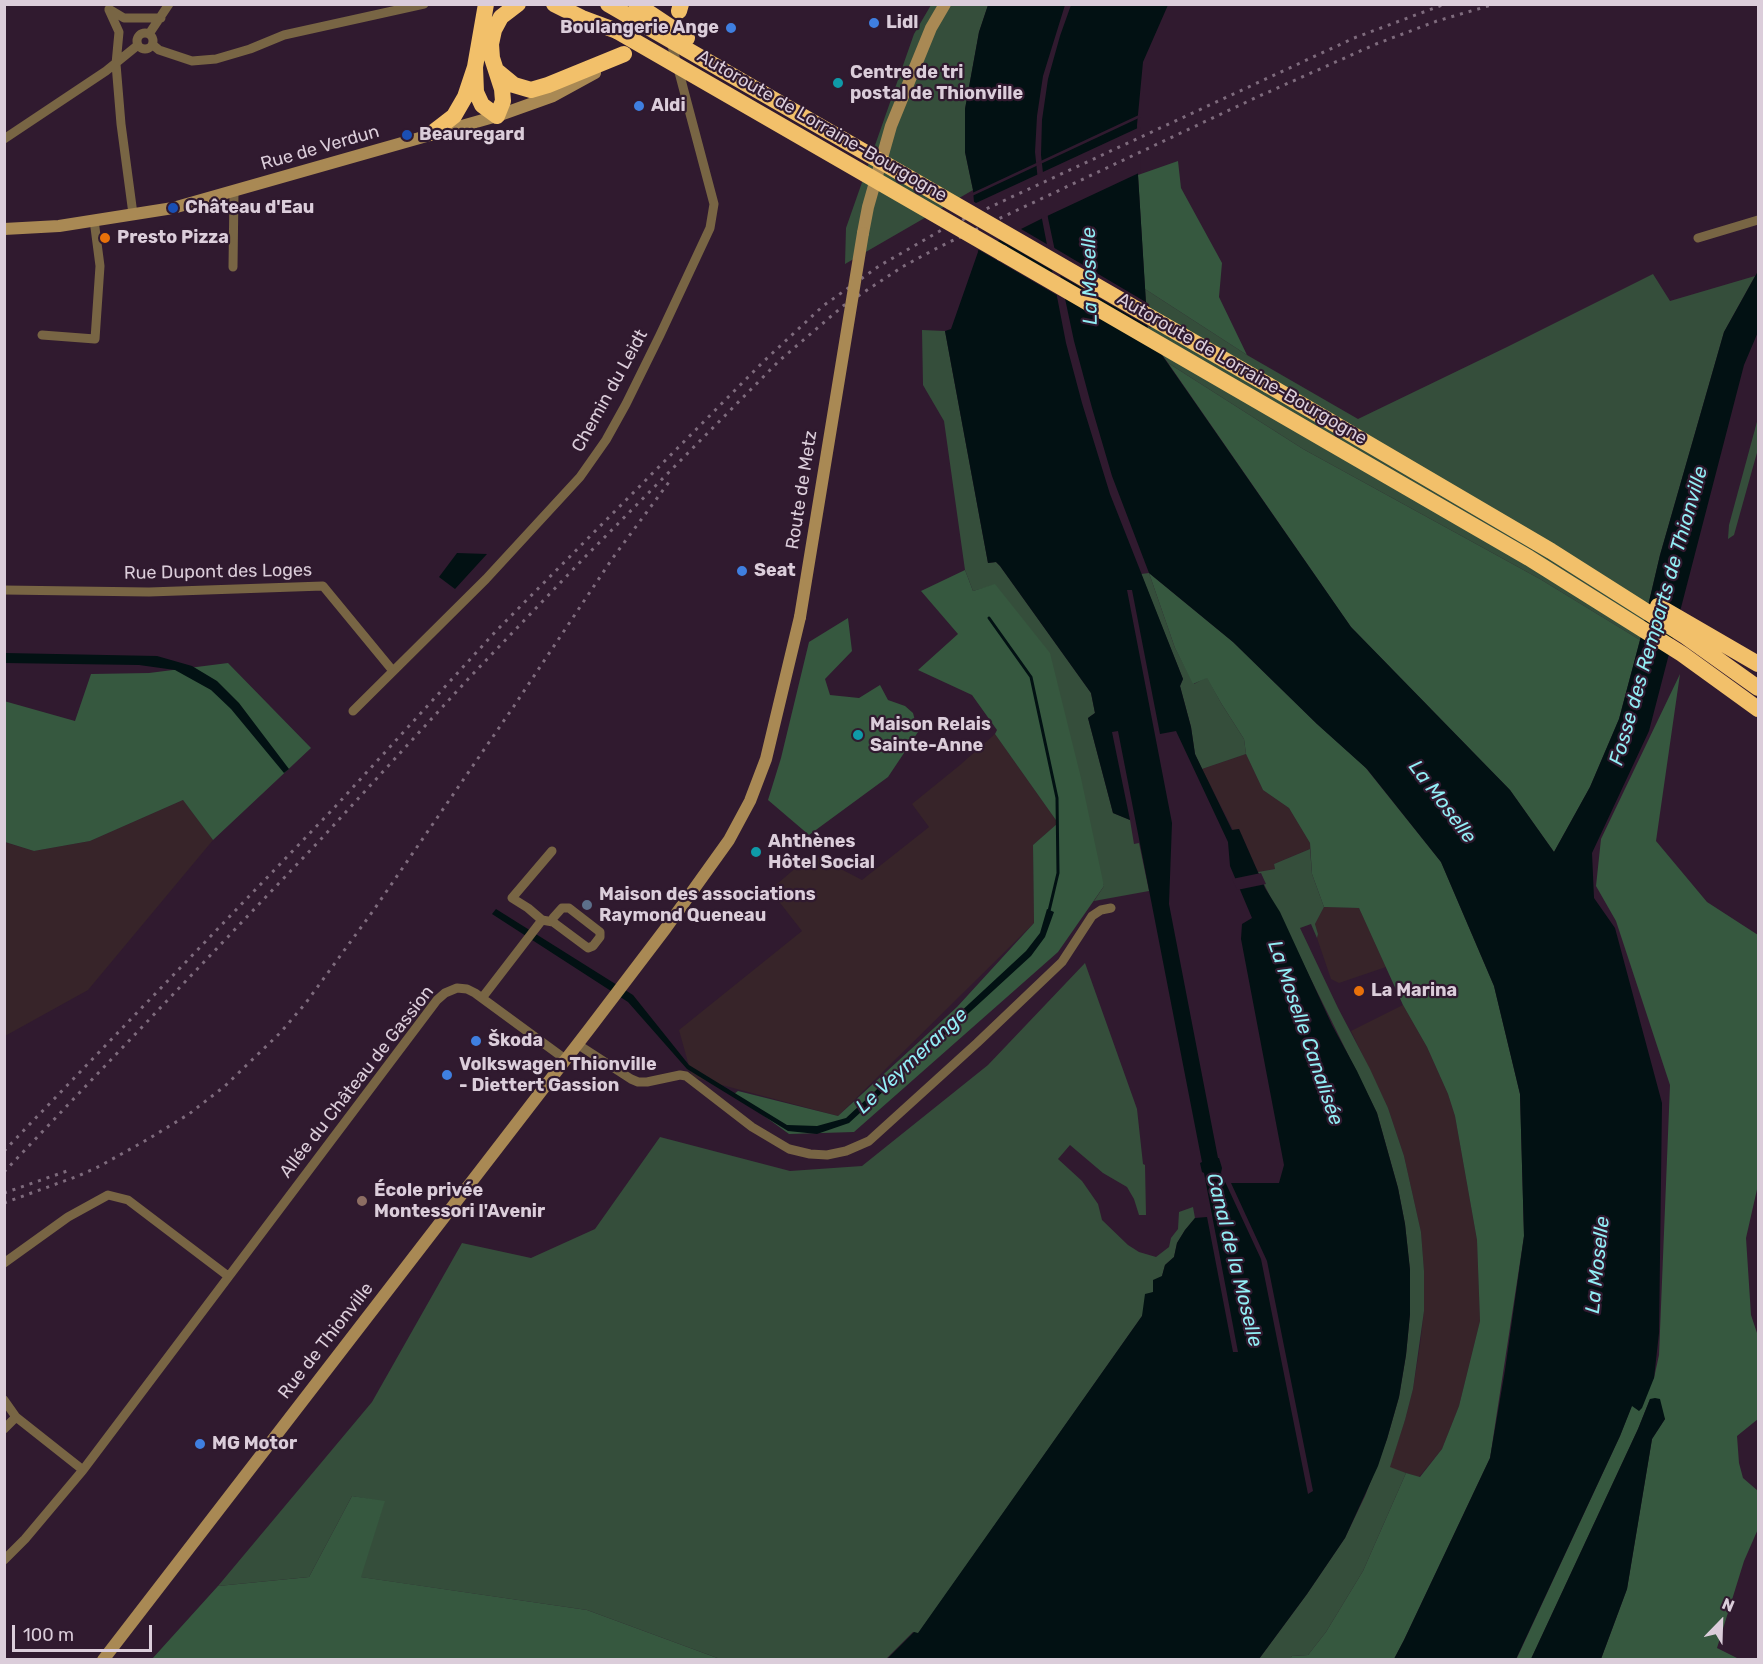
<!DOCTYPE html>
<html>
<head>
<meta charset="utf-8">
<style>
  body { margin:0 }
  #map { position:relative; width:1763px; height:1664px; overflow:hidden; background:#301a2f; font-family:Rubik,sans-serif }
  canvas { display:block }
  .frame { position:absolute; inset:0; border:6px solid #dbcdda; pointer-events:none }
  .north { position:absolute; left:1691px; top:1592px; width:60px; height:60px; -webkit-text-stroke:4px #301a2f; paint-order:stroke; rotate:23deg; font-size:16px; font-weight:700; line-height:24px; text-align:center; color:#dbcdda }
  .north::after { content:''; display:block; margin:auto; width:21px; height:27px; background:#dbcdda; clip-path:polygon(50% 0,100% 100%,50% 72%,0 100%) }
  .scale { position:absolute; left:12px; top:1625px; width:140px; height:27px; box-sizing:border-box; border:3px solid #dbcdda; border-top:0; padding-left:8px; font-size:18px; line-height:21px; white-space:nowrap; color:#dbcdda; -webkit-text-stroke:4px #301a2f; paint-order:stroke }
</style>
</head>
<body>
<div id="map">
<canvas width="1763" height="1664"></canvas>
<div class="frame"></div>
<div class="north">N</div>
<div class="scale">100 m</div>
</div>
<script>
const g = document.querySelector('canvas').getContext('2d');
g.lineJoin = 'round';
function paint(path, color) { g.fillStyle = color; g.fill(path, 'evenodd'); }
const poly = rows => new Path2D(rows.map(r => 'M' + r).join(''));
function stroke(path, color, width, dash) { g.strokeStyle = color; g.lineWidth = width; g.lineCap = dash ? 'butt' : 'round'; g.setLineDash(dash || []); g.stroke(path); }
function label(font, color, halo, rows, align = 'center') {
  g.font = font + ' Rubik,sans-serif'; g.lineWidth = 4.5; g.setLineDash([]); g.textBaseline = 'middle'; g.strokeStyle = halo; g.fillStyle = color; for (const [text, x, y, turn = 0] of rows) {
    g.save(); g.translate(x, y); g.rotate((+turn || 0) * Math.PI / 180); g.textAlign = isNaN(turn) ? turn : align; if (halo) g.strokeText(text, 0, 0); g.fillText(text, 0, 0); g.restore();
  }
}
const industrial = poly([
  [995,734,1058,823,1033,845,1034,923,838,1116,692,1077,679,1030,802,931,770,890,812,854,862,880,929,827,912,804,960,765],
  [1246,754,1263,790,1289,808,1310,843,1310,849,1274,864,1275,869,1258,872,1239,829,1233,830,1202,769],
  [183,800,213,840,88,990,5,1036,4,842,34,851,90,841],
  [1324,907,1359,908,1386,967,1339,983,1331,979,1317,938,1318,934,1315,924],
  [1403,1005,1427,1047,1448,1094,1455,1116,1477,1240,1480,1321,1459,1406,1442,1449,1419,1477,1389,1468,1405,1420,1413,1389,1420,1345,1424,1311,1424,1271,1421,1232,1404,1156,1388,1108,1351,1031]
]);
const green = poly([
  [931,5,988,5,979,32,965,109,965,152,973,190,845,264,846,228,914,34],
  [1653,274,1670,301,1755,276,1724,332,1660,555,1640,640,1540,579,1303,449,1168,363,1148,335,1145,289,1247,355,1358,419,1507,347],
  [922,330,945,331,988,563,996,562,1000,566,1091,693,1095,713,1088,718,1113,813,1130,820,1134,844,1139,843,1149,891,1094,901,1104,886,995,585,973,591,965,570,944,421,923,385],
  [1758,418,1758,449,1734,535,1728,539,1729,525],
  [1149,573,1175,648,1194,684,1207,677,1221,703,1244,739,1246,754,1202,769,1195,754,1191,727,1180,686,1183,679,1141,574],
  [1310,849,1312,874,1324,907,1315,924,1318,934,1317,938,1311,924,1300,928,1338,1008,1370,1069,1388,1108,1404,1156,1421,1232,1424,1271,1424,1311,1413,1389,1405,1420,1390,1467,1406,1473,1363,1571,1326,1632,1308,1655,1292,1656,1290,1660,1259,1659,1307,1594,1345,1538,1365,1496,1387,1439,1399,1397,1406,1355,1410,1314,1410,1270,1405,1224,1398,1188,1377,1113,1258,872,1275,869,1274,864],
  [1085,963,1137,1109,1143,1164,1145,1165,1146,1215,1139,1215,1134,1199,1127,1187,1103,1173,1070,1145,1058,1159,1082,1181,1098,1204,1102,1220,1128,1245,1139,1252,1156,1257,1169,1247,1171,1238,1178,1229,1179,1212,1193,1207,1195,1218,1185,1230,1177,1243,1174,1257,1165,1265,1162,1276,1153,1292,1142,1316,918,1634,913,1632,886,1659,720,1659,587,1610,360,1577,384,1502,352,1496,309,1577,218,1586,372,1402,462,1243,531,1258,595,1229,660,1137,790,1171,862,1166,988,1065]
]);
const forest = poly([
  [1178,161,1181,188,1222,263,1219,297,1247,355,1145,289,1138,175],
  [1168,363,1303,449,1540,579,1640,640,1619,719,1590,787,1554,852,1510,790,1351,627],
  [965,570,973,591,995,584,1050,653,1081,778,1104,886,1058,952,854,1132,789,1134,734,1094,738,1091,838,1116,957,1007,1034,923,1033,845,1058,823,995,734,997,730,972,695,918,670,958,634,921,591],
  [1149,573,1233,642,1317,724,1365,767,1441,862,1494,986,1520,1094,1524,1236,1490,1458,1404,1640,1394,1659,1290,1659,1292,1656,1308,1655,1326,1632,1363,1571,1406,1473,1420,1477,1442,1449,1459,1406,1480,1321,1477,1240,1455,1116,1448,1094,1427,1047,1403,1005,1359,908,1324,907,1312,874,1310,843,1289,808,1263,790,1246,754,1244,739,1221,703,1207,678,1193,684,1175,648],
  [848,618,852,651,825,679,830,695,859,698,880,685,888,700,905,706,913,713,918,732,888,777,809,835,768,800,781,758,809,642],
  [228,663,311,748,213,840,183,800,90,841,34,851,5,842,4,701,75,721,91,674,149,673],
  [1680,674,1656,841,1707,902,1758,935,1758,1185,1746,1238,1751,1315,1758,1336,1758,1419,1737,1436,1739,1463,1743,1478,1758,1491,1758,1529,1744,1561,1717,1648,1739,1659,1601,1659,1627,1589,1652,1439,1665,1419,1650,1399,1638,1429,1531,1659,1516,1660,1620,1436,1632,1405,1654,1378,1659,1355,1670,1085,1616,921,1596,886,1601,839],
  [352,1496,385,1501,361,1577,587,1610,720,1659,152,1659,218,1586,309,1577]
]);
const water = poly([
  [988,5,1065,5,1043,76,1037,116,1035,152,1042,219,1066,343,1082,403,1110,494,1183,679,1180,686,1191,727,1195,754,1232,830,1239,829,1265,888,1280,912,1332,1025,1357,1071,1377,1113,1398,1188,1405,1224,1410,1270,1410,1314,1406,1355,1399,1397,1387,1439,1378,1466,1345,1538,1307,1594,1259,1659,886,1660,914,1632,918,1633,1142,1316,1145,1294,1153,1292,1153,1280,1162,1276,1165,1265,1174,1257,1177,1243,1185,1230,1195,1218,1207,1217,1233,1352,1238,1352,1204,1173,1202,1172,1200,1163,1202,1162,1118,731,1112,732,1130,820,1113,813,1088,718,1095,713,1091,693,1000,566,996,562,988,563,945,331,951,329,978,252,973,190,965,152,965,109,979,32],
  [1127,590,1132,590,1160,734,1176,731,1228,842,1230,866,1252,918,1242,924,1241,939,1284,1165,1279,1183,1231,1183,1267,1261,1313,1491,1308,1494,1261,1259,1221,1173,1222,1168,1219,1158,1218,1158,1169,904,1172,823],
  [1071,5,1168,5,1143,62,1137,125,1138,175,1148,335,1351,627,1510,790,1554,852,1590,787,1619,719,1640,640,1660,555,1724,332,1758,271,1758,332,1744,365,1649,731,1592,853,1594,898,1615,928,1662,1103,1659,1333,1654,1378,1642,1408,1639,1411,1632,1406,1620,1436,1516,1659,1394,1659,1404,1640,1490,1458,1505,1370,1524,1236,1520,1094,1494,986,1441,862,1367,769,1317,724,1233,642,1149,573,1112,476,1092,408,1074,341,1048,218,1041,155,1042,120,1048,79,1060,36],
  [457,553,487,554,455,589,439,577],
  [5,653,157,656,192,666,217,681,239,703,289,769,284,773,231,709,211,690,175,670,139,665,5,663],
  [496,909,633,995,689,1065,787,1125,817,1126,846,1118,1026,951,1040,933,1047,909,1054,912,1045,937,1031,956,849,1123,817,1134,788,1131,687,1069,628,1002,492,914],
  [1655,1398,1660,1399,1665,1419,1652,1439,1627,1589,1601,1659,1531,1659,1638,1429,1650,1399]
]);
const pier = poly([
  [1141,114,1141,117,970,197,970,194,983,188],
  [1140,127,1141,172,1045,217,1043,203,1045,217,1021,229,1050,246,1055,272,1000,240,996,242,1056,277,1060,297,979,250,977,251,974,247,971,200,976,203],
  [1051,246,1149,304,1151,328,1056,273],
  [1261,873,1266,884,1237,890,1232,879]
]);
const stream = poly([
  [989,618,1031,677,1057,798,1058,873,1049,911]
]);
const minor = poly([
  [109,9,124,18,161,18],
  [109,10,119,32,116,64,121,124,133,214],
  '137 41a8 8 0 1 1 16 0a8 8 0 1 1-16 0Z',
  [149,34,169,4],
  [153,45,159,50,192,61,216,59,250,49,284,35,424,4],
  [4,139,106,71,138,45],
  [1698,238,1758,220],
  [233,267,234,192],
  [42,335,95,339,100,266,94,220],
  [4,590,149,592,323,586,393,671],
  [353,711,486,579,580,477,606,440,626,404,660,335,710,228,714,204,671,42],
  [542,920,553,922,588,948,593,946,600,937,600,932,569,908,562,908,553,918,553,922],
  [482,998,542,920,528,908,512,898,552,851],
  [577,1044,631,1079,638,1082,647,1082,680,1075,686,1076,752,1127,789,1149,810,1154,827,1155,846,1151,869,1141,977,1043,1062,962,1092,916,1101,910,1111,908],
  [4,1263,68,1217,108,1195,128,1200,228,1276],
  [4,1400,16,1417,83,1470],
  [4,1429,16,1417],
  [4,1560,25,1539,83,1470,437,1000,445,993,457,988,467,989,475,993,565,1059]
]);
const secondary = poly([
  [4,229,59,226,173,208,497,116,553,96,595,73],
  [863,233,868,207,891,126,931,28,945,4],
  [103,1660,590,1028,666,928,729,840,750,801,766,759,800,617]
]);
const motorway = poly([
  [554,4,582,18,617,31],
  [608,4,627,15],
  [679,11,681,4],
  [475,67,476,92,482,105,497,116,503,101,502,89,492,58,491,44,494,30,501,17,518,4],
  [497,71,514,85,531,90,548,85,624,54],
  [432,133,454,116,465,97,475,67,486,4],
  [1002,253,1529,558,1682,654,1758,709],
  [1268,385,1551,551,1685,636,1758,688],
  [1658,606,1758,664]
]);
const rail = poly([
  [4,1151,334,808,496,631,764,361,823,306,879,266,945,228,1354,38,1445,4],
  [4,1172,322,838,470,677,586,556,779,361,843,306,902,267,939,247,1255,98,1376,44,1437,21,1495,4],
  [4,1193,70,1170],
  [4,1203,78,1176,100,1166,150,1138,189,1114,225,1086,280,1033,305,1004,373,911,514,706,612,559,669,482]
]);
const secondaryBridge = poly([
  [800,617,863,233]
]);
const motorwayBridge = poly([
  [636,4,687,38],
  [627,15,1268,385],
  [617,31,1002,253]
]);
const markers = [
  [874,23,6,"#3f7fe0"],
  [731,28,6,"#3f7fe0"],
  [838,83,6,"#0f9aa8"],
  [639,106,6,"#3f7fe0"],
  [407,135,6,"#1a4fb4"],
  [173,208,6,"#1a4fb4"],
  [105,238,6,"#e8710a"],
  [742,571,6,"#3f7fe0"],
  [858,735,6,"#0f9aa8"],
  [756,852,6,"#0f9aa8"],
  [587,905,6,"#5c6f8a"],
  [1359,991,6,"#e8710a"],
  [476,1041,6,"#3f7fe0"],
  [447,1075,6,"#3f7fe0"],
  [362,1201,6,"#8d6e63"],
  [200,1444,6,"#3f7fe0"]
];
const poiNames = [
  ["Lidl",886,23],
  ["Boulangerie Ange",719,28,"right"],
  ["Centre de tri",850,73],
  ["postal de Thionville",850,94],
  ["Aldi",651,106],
  ["Beauregard",419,135],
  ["Château d'Eau",185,208],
  ["Presto Pizza",117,238],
  ["Seat",754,571],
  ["Maison Relais",870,725],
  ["Sainte-Anne",870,746],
  ["Ahthènes",768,842],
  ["Hôtel Social",768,863],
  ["Maison des associations",599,895],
  ["Raymond Queneau",599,916],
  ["La Marina",1371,991],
  ["Škoda",488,1041],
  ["Volkswagen Thionville",459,1065],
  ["- Diettert Gassion",459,1086],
  ["École privée",374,1191],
  ["Montessori l'Avenir",374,1212],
  ["MG Motor",212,1444]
];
const streetNames = [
  ["Autoroute de Lorraine-Bourgogne",822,126,30],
  ["Rue de Verdun",320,148,-16],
  ["Autoroute de Lorraine-Bourgogne",1242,369,30],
  ["Chemin du Leidt",610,391,-61],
  ["Route de Metz",802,490,-81],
  ["Rue Dupont des Loges",218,572,-1],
  ["Allée du Château de Gassion",357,1082,-52],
  ["Rue de Thionville",326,1341,-52]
];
const waterNames = [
  ["La Moselle",1090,276,-91],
  ["Fosse des Remparts de Thionville",1659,616,-74],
  ["La Moselle",1442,802,53],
  ["La Moselle Canalisée",1305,1033,71],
  ["Le Veymerange",912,1061,-43],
  ["Canal de la Moselle",1234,1260,76],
  ["La Moselle",1598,1265,-84]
];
paint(industrial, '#372429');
paint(green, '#354e3b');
paint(forest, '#36583f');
paint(water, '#021113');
paint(pier, '#301a2f');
stroke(stream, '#021113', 3);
stroke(minor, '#786544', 9);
stroke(secondary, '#a98954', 12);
stroke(motorway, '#f2c06a', 16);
stroke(rail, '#7e6b7d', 3, [3, 6]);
stroke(secondaryBridge, '#a98954', 12);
stroke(motorwayBridge, '#f2c06a', 16);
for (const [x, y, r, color] of markers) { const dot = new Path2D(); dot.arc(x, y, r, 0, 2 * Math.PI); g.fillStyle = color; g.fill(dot); stroke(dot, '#301a2f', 2); }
label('bold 18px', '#dbcdda', '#301a2f', poiNames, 'left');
label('18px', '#dbcdda', '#301a2f', streetNames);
label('italic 20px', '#92eef5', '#301a2f', waterNames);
</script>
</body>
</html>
